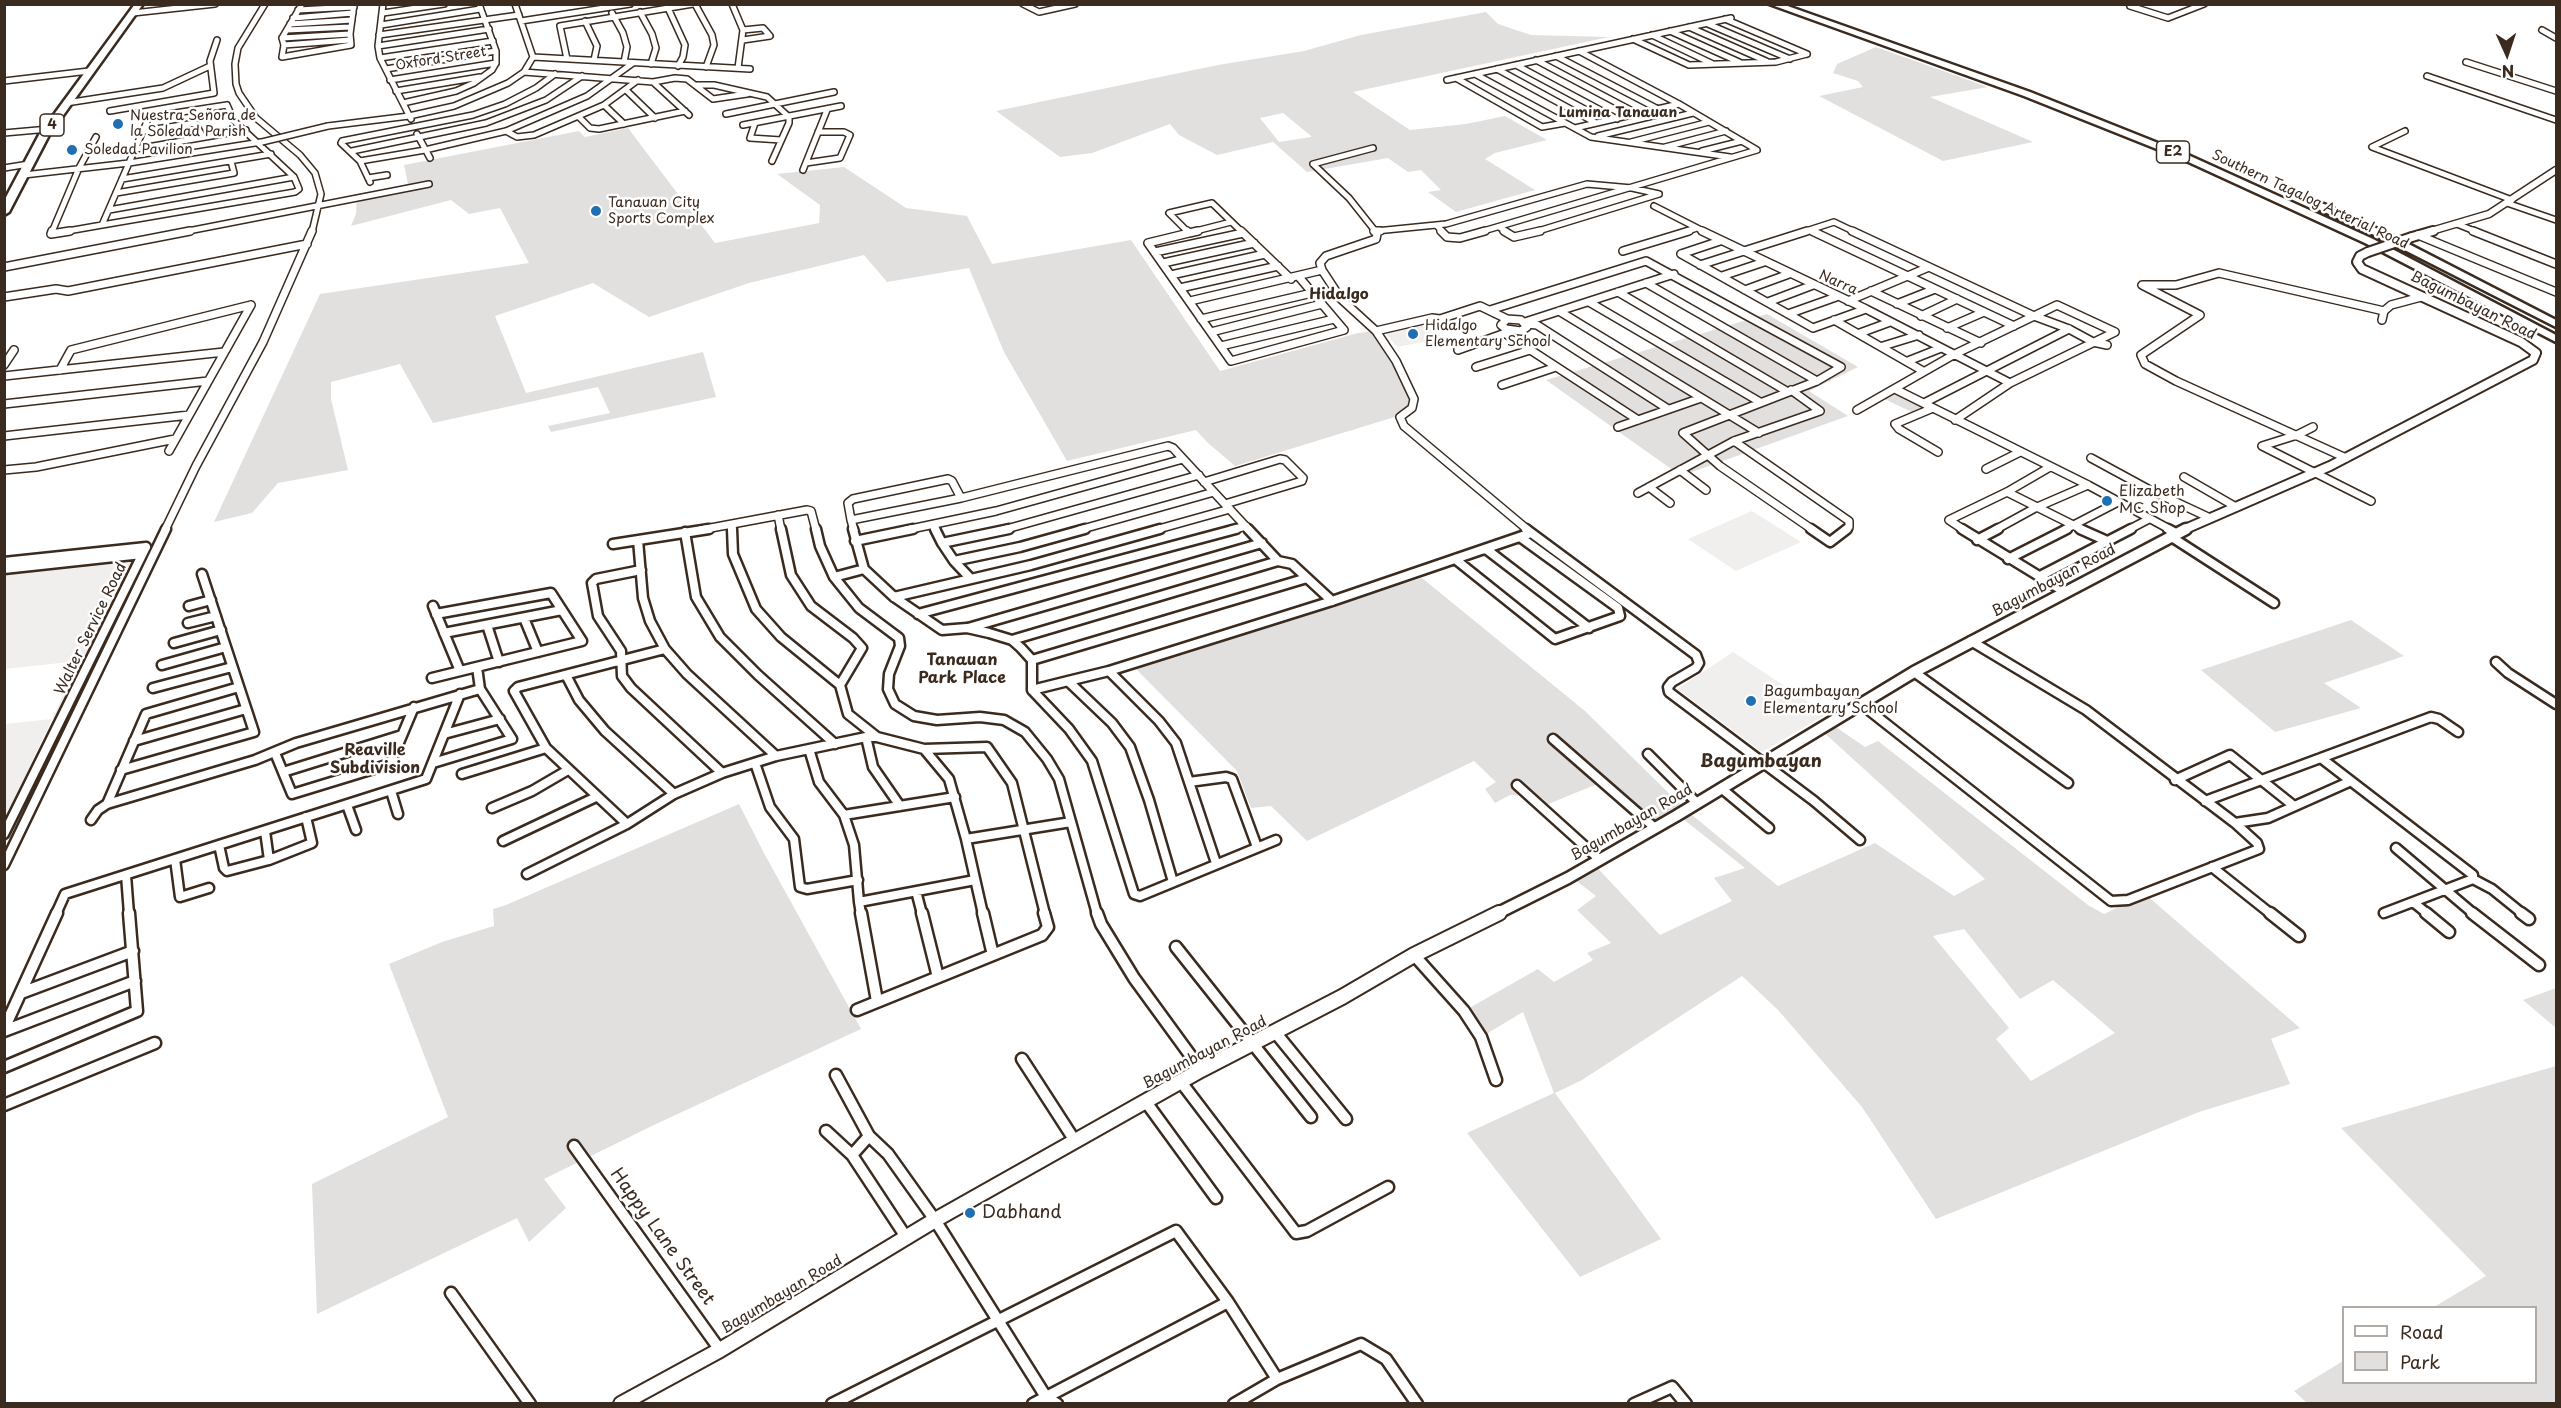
<!DOCTYPE html>
<html>
<head>
<meta charset="utf-8">
<style>
  body { margin:0 }
  #map { position:relative; width:2561px; height:1408px; overflow:hidden; background:#fff; font-family:"Playpen Sans",sans-serif }
  canvas { display:block }
  .frame { position:absolute; inset:0; border:6px solid #3b2a1e; pointer-events:none }
  .legend { position:absolute; left:2342px; top:1306px; width:195px; height:78px; box-sizing:border-box; background:#fff; border:2px solid #b1aaa5; margin:0; padding:8px 10px; list-style:none; font-size:18px; color:#3b2a1e }
  .legend li { display:flex; align-items:center; gap:12px; height:30px }
  .legend b { width:30px; border:2px solid #b1aaa5 }
  .north { position:absolute; left:2477px; top:24px; width:60px; height:60px; -webkit-text-stroke:4px #fff; paint-order:stroke; rotate:177deg; font-size:16px; font-weight:700; line-height:24px; text-align:center; color:#3b2a1e }
  .north::after { content:''; display:block; margin:auto; width:21px; height:27px; background:#3b2a1e; clip-path:polygon(50% 0,100% 100%,50% 72%,0 100%) }
</style>
</head>
<body>
<div id="map">
<canvas width="2561" height="1408"></canvas>
<div class="frame"></div>
<ul class="legend">
<li><b style="height:8px;background:#fff"></b>Road</li>
<li><b style="height:16px;background:#e2e0de"></b>Park</li>
</ul>
<div class="north">N</div>
</div>
<script>
const g = document.querySelector('canvas').getContext('2d');
g.lineJoin = 'round';
function paint(path, color) { g.fillStyle = color; g.fill(path, 'evenodd'); }
const poly = rows => new Path2D(rows.map(r => 'M' + r).join(''));
function stroke(path, color, width, dash) { g.strokeStyle = color; g.lineWidth = width; g.lineCap = dash ? 'butt' : 'round'; g.setLineDash(dash || []); g.stroke(path); }
function label(font, color, halo, rows, align = 'center') {
  g.font = font + ' "Playpen Sans",sans-serif'; g.lineWidth = 5; g.setLineDash([]); g.textBaseline = 'middle'; g.strokeStyle = halo; g.fillStyle = color; for (const [text, x, y, turn = 0] of rows) {
    g.save(); g.translate(x, y); g.rotate((+turn || 0) * Math.PI / 180); g.textAlign = isNaN(turn) ? turn : align; if (halo) g.strokeText(text, 0, 0); g.fillText(text, 0, 0); g.restore();
  }
}
const built = poly([
  [1427,321,1442,338,1397,347,1384,331],
  [1752,511,1801,542,1736,571,1688,539],
  [161,543,73,716,52,719,5,819,5,724,52,719,79,661,5,669,5,561],
  [1733,652,1827,714,1762,752,1677,689]
]);
const green = poly([
  [1486,12,1498,24,1531,35,1609,37,1353,92,1410,130,1466,124,1505,116,1547,140,1495,153,1485,159,1535,190,1456,212,1428,192,1441,190,1421,170,1408,172,1388,158,1307,172,1273,142,1217,155,1179,135,1170,124,1092,153,1060,157,996,111,1218,65,1304,51,1361,35],
  [1283,113,1311,136,1311,137,1279,142,1260,118],
  [1876,47,1988,87,1930,97,2033,142,1943,161,1819,96,1863,87,1858,81,1833,73,1837,64],
  [628,128,715,243,819,223,820,205,777,174,844,167,906,208,967,216,992,264,1131,240,1220,371,1358,333,1376,331,1413,394,1412,408,1401,415,1235,466,1207,442,1196,430,1067,461,1004,352,969,268,887,282,864,255,749,283,649,317,593,283,495,316,526,393,703,352,716,397,551,432,548,426,610,413,598,387,433,423,400,364,331,382,331,399,348,470,278,483,252,513,214,522,320,294,529,263,500,208,469,214,451,200,351,226,356,214,357,194,408,184,404,165,579,131,585,137],
  [1767,314,1858,367,1809,391,1848,416,1681,476,1546,380],
  [1895,392,1925,406,1912,412,1882,398],
  [1422,578,1585,711,1686,810,1778,886,1875,843,1954,896,1985,879,1820,729,1830,723,1865,747,1878,741,2088,905,2104,914,2145,894,2300,1028,2271,1039,2290,1084,2199,1112,1936,1219,1862,1107,1778,1010,1742,976,1582,1080,1555,1093,1661,1239,1580,1277,1467,1133,1554,1093,1523,1012,1481,1037,1464,1011,1538,969,1554,982,1593,960,1587,953,1611,943,1577,910,1596,896,1570,876,1592,862,1660,935,1732,901,1714,878,1745,868,1678,815,1655,828,1602,782,1546,805,1530,796,1510,795,1495,803,1485,789,1496,782,1474,761,1307,841,1271,806,1251,808,1237,771,1136,669],
  [1964,929,2020,999,2053,980,2115,1033,2031,1081,1996,1039,2009,1028,1933,936],
  [2351,620,2404,656,2324,683,2361,708,2275,732,2201,670],
  [739,804,765,855,861,1029,656,1124,544,1179,566,1208,529,1242,517,1218,317,1314,312,1184,448,1117,389,964,442,942,494,926,493,909,506,905],
  [2556,988,2556,1028,2523,1000],
  [2556,1066,2556,1403,2307,1403,2294,1391,2343,1361,2344,1382,2536,1382,2536,1308,2434,1307,2486,1276,2341,1128]
]);
const minorFar3 = poly([
  [265,4,238,48,235,64,236,84,239,93,256,118,300,155,315,173,321,194,312,232],
  [302,4,282,38,284,45,282,57,351,45,350,34,354,4],
  [383,4,378,46,380,58,411,119],
  [695,4,712,35,714,45,706,67],
  [732,4,743,30,738,68],
  [1023,4,1039,12,1075,4],
  [2130,6,2168,18,2204,4],
  [668,8,685,45,683,57,678,66],
  [298,10,354,7],
  [640,12,652,34,656,48,651,64],
  [133,13,215,4],
  [383,13,444,4],
  [612,13,623,33,627,47,624,62],
  [293,18,353,13],
  [1725,19,1807,54],
  [521,21,630,4],
  [585,21,597,46,594,60],
  [290,24,352,20],
  [1708,24,1790,59],
  [381,25,480,9],
  [1689,27,1766,61],
  [287,30,350,27],
  [743,30,763,28,770,36,743,40],
  [2542,30,2556,38],
  [1670,31,1739,62],
  [379,35,519,15],
  [1652,35,1711,63],
  [282,38,350,34],
  [1633,39,1689,65,1776,62,1807,54],
  [284,45,350,40],
  [378,46,489,29],
  [1556,56,1658,109],
  [533,57,750,69],
  [380,58,493,41],
  [567,59,560,26,693,4],
  [1536,60,1638,114],
  [2466,62,2556,91],
  [1516,65,1617,119],
  [386,69,496,51],
  [1497,69,1596,123],
  [524,72,653,82,689,115],
  [1475,74,1591,137,1730,157],
  [2427,76,2556,120],
  [1456,78,1542,127,1565,123],
  [390,80,496,63],
  [1447,80,1731,18],
  [4,81,89,71],
  [653,82,675,78,687,79,713,99,747,94],
  [697,85,714,85,767,97,789,117,789,123,772,161],
  [626,90,655,118],
  [396,91,480,77],
  [66,103,163,88,210,66],
  [403,103,456,91,474,83,492,70,496,63,496,51,479,4],
  [227,105,234,121,294,177,299,189,295,192,102,225,149,117,227,105],
  [604,105,624,124],
  [110,111,214,93,210,61,217,40],
  [726,114,834,92],
  [579,117,590,128,599,129,685,111],
  [755,123,750,138,781,140],
  [743,125,841,106],
  [328,126,409,116,454,106,508,83,524,72,533,57,515,4],
  [1575,128,1679,104],
  [143,131,195,123,203,137],
  [506,131,517,137,534,135,604,105,638,80],
  [2405,131,2372,147,2512,200],
  [4,133,49,129],
  [417,134,430,158],
  [1598,136,1693,113],
  [1631,142,1709,122],
  [1665,147,1726,131],
  [1373,148,1313,164,1349,198,1376,232],
  [136,149,246,130],
  [352,151,486,123,546,100,582,76],
  [1702,151,1742,141],
  [360,161,425,150,506,131,587,96,633,63],
  [806,163,840,158,850,135,844,132,818,132],
  [4,168,29,164],
  [803,170,827,110],
  [24,175,129,163,261,142],
  [368,178,387,175],
  [122,179,271,154],
  [370,182,360,161,341,143,342,141,473,115,505,104,536,88,555,74],
  [116,193,234,173,231,161],
  [2507,203,2556,220],
  [1654,206,1705,232],
  [109,210,294,177],
  [2457,224,2477,232],
  [1437,226,1443,232],
  [1499,227,1507,232],
  [1811,230,1815,232],
  [1376,231,1446,224,1587,184,1632,188,1659,194],
  [52,232,79,168,96,137],
  [62,232,102,225],
  [183,232,429,184],
  [1188,232,1169,213,1212,203,1242,232],
  [1192,232,1231,222],
  [1480,232,1757,150,1679,104,1579,51],
  [1535,232,1659,194],
  [1684,232,1697,228],
  [1803,232,1834,222,1855,232]
]);
const minorFar2 = poly([
  [52,231,51,234,70,231],
  [1187,231,1189,233,1148,243,1231,361,1344,330,1299,277],
  [1241,231,1291,279],
  [1374,231,1377,234,1376,239,1326,256,1320,263,1322,270,1341,299,1376,331,1396,361,1414,399,1412,408,1400,417,1404,426,1528,530],
  [1376,231,1380,231],
  [1441,231,1447,237,1460,238,1485,231],
  [1504,231,1514,237,1540,231],
  [1702,231,1866,309,2010,383],
  [1812,231,2014,326],
  [1852,231,2034,316,2069,329,2093,342,2107,345],
  [2473,231,2556,264],
  [1189,233,1198,231],
  [2418,235,2556,292],
  [1623,251,1689,231],
  [1155,252,1243,233],
  [1681,254,1813,328,1866,309],
  [1681,254,1720,241],
  [1163,263,1254,243],
  [1700,265,1807,231],
  [4,267,190,231],
  [1171,275,1265,254],
  [1722,276,1764,262],
  [1646,283,1817,381],
  [1180,288,1278,266],
  [1745,290,1789,274],
  [1871,291,1981,343],
  [1618,292,1788,392],
  [4,297,56,289,68,291,307,244],
  [1190,301,1322,270],
  [1848,301,1929,267],
  [1589,302,1760,402],
  [1768,302,1813,285],
  [1897,304,1935,289],
  [1490,310,1646,261,1841,367,1817,381,1683,433,1720,466,1813,530],
  [1559,311,1759,433],
  [1788,314,1836,297],
  [1921,316,1957,299],
  [1201,319,1312,293],
  [1507,319,1521,320,1527,327,1521,331,1506,329,1501,325,1507,319],
  [1834,320,1923,371],
  [2382,320,2384,311,2391,305,2421,297],
  [1525,322,1674,274],
  [1527,324,1537,325,1668,409],
  [1947,328,1984,312],
  [1376,331,1432,318,1440,319,1480,306,1507,319],
  [1211,332,1322,304],
  [1860,333,1890,322],
  [1506,334,1638,420],
  [1221,346,1334,319],
  [1883,346,1919,335],
  [1458,350,1511,331],
  [1908,361,1941,348],
  [4,365,14,350],
  [1476,367,1530,350],
  [60,370,71,350,251,305],
  [4,376,224,352],
  [1502,385,1556,367],
  [1895,389,2088,485,2171,530],
  [1924,403,2069,329],
  [4,404,208,381],
  [1933,408,1895,424,1899,429,1938,452],
  [1857,410,1955,354,2057,305,2115,332],
  [1955,420,2010,383,2115,332],
  [1618,427,1701,398],
  [2313,427,2297,435,2262,446,2371,501],
  [4,436,189,415],
  [1734,441,1849,521,1849,527,1845,530],
  [169,451,251,305],
  [2091,458,2148,489,2210,518],
  [2346,458,2176,381,2145,364,2141,355,2200,315,2142,285,2176,285,2219,273,2384,311],
  [1986,469,2020,452],
  [4,470,36,467,175,439],
  [1680,470,1706,490],
  [2184,477,2236,507],
  [1204,482,1280,459,1285,460,1303,478,1302,481,1225,504],
  [1649,487,1670,503],
  [2007,492,2083,530],
  [1638,493,1734,441,1820,411,1791,390],
  [778,515,781,530],
  [851,520,848,503,853,499,948,479,952,481,961,498],
  [732,525,732,530],
  [933,525,936,530],
  [165,530,196,466,263,342,312,231],
  [700,530,807,510,811,511,816,530],
  [854,530,851,520,961,498,1168,446,1173,448,1249,530],
  [906,530,996,511,1183,459],
  [1003,530,1199,475],
  [1079,530,1214,492],
  [1155,530,1230,509],
  [1231,530,1246,526],
  [1964,530,1949,520,2007,492,2050,467],
  [1995,530,2035,508,2088,485],
  [2064,530,2118,502],
  [2128,530,2149,519]
]);
const minorFar1 = poly([
  [732,529,733,554,756,609,781,637,840,685,848,714,877,737],
  [781,529,791,575,811,606,853,638,862,648,840,685],
  [816,529,820,546,834,577,859,608,899,638,900,646,889,674,888,689,895,704,914,716,937,720,980,717,1004,720,1025,732,1047,759,1059,779,1097,914],
  [853,529,864,569],
  [935,529,942,543,1009,529],
  [1248,529,1278,561,1292,564,1332,601],
  [1526,529,1696,655,1699,663,1696,668,1672,682,1668,687,1669,692,1814,801,1860,840],
  [1811,529,1830,542,1847,529],
  [1962,529,2065,592],
  [2080,529,2107,541],
  [2168,529,2176,533],
  [685,532,696,597,720,637,758,675,835,744],
  [2170,536,2274,603],
  [638,540,643,598,650,621,665,649,687,674,776,756],
  [1977,540,1998,529],
  [855,541,913,529],
  [942,543,954,561,1020,547,1085,529],
  [613,544,709,529],
  [1486,549,1589,628],
  [1455,559,1555,639,1620,616,1618,608,1520,537],
  [2008,559,2067,529],
  [954,561,971,579],
  [4,562,146,547],
  [4,569,142,554],
  [641,570,596,579,592,583,598,616,621,651,622,676,631,688,722,773],
  [2040,576,2131,529],
  [834,577,864,569,894,597,942,630,967,628,989,633,1012,640,1021,648,1032,660,1032,690,1069,729,1092,761,1134,894,1140,896,1276,840],
  [894,597,1031,565,1160,529],
  [189,606,211,600],
  [433,606,460,671],
  [918,614,1236,529],
  [524,618,538,652],
  [188,623,216,616],
  [487,625,499,662],
  [968,628,1262,543],
  [444,633,562,610],
  [1012,640,1278,561],
  [174,643,221,630],
  [665,649,518,687,514,691,546,748,627,824,674,794,722,773,776,756,866,737,877,737,924,749,949,779,966,839,1071,822],
  [1032,660,1307,578],
  [2496,662,2508,673,2556,704],
  [162,665,226,647],
  [1109,671,1332,601,1531,533],
  [1914,672,2068,783],
  [566,675,579,700,605,731,674,794],
  [432,678,582,641,551,593,436,614],
  [153,688,232,667],
  [1032,690,1068,681],
  [1861,704,2111,901,2128,900,2259,849,2257,843,2235,823,2086,710,1971,641],
  [444,734,500,719],
  [866,737,873,767,900,806],
  [1553,739,1655,828],
  [134,741,246,709],
  [809,749,819,782,844,815,955,797],
  [924,749,987,747,1012,783,1045,914],
  [275,753,292,794,390,764,414,707],
  [1648,754,1697,803],
  [2321,758,2473,875,2473,879,2384,913],
  [433,763,512,739,480,689,477,667],
  [755,763,770,807,794,839,800,887,807,889,858,880],
  [121,770,254,732,202,574],
  [283,772,402,735],
  [462,774,546,748],
  [2175,780,2230,755,2294,806],
  [1189,782,1226,777,1232,779,1257,847],
  [1517,785,1599,859],
  [1721,788,1769,828],
  [391,791,398,814],
  [2205,801,2431,717,2439,719,2458,732],
  [107,804,146,714,239,687],
  [347,805,356,830],
  [492,808,532,791,568,770],
  [844,815,854,845,859,902],
  [91,820,98,810,107,804,255,760,296,743,480,689],
  [2235,823,2268,818,2351,781],
  [265,831,269,860],
  [4,834,146,547],
  [966,839,983,914],
  [503,841,596,797],
  [219,845,224,868,227,871,269,860,312,843,306,817],
  [2396,848,2474,914],
  [175,859,180,897,209,888],
  [4,865,166,529],
  [2212,867,2271,914],
  [527,874,627,824],
  [126,875,129,914],
  [2473,879,2492,889,2523,914],
  [1173,882,1149,800,1130,747,1112,723,1068,681,1109,671,1159,721,1176,743,1216,863],
  [916,891,922,914],
  [2413,902,2428,914],
  [56,914,65,894,426,779,460,694],
  [861,914,859,902,975,880]
]);
const minor = poly([
  [861,913,877,1001],
  [922,913,938,977],
  [983,913,993,955],
  [1097,913,1101,924,1134,978,1201,1070],
  [2270,913,2299,936],
  [2426,913,2449,932],
  [2472,913,2539,965],
  [2521,913,2529,919],
  [1176,947,1311,1117],
  [1414,955,1464,1011,1481,1037,1496,1080],
  [21,993,133,951],
  [857,1010,1042,935,1048,927,1044,913],
  [4,1029,57,913],
  [4,1031,135,981],
  [1275,1032,1346,1119],
  [1022,1059,1075,1141],
  [4,1067,137,1011,129,913],
  [836,1075,869,1136,852,1155],
  [1181,1082,1296,1233,1307,1231,1388,1187],
  [1146,1102,1216,1198],
  [4,1105,155,1043],
  [826,1131,852,1155,906,1237],
  [869,1136,888,1154,935,1220,1046,1397,1057,1404],
  [574,1146,720,1350],
  [451,1293,530,1404],
  [832,1404,1176,1231,1228,1302,1277,1379],
  [1033,1404,1228,1302],
  [1234,1404,1277,1379,1361,1344,1386,1359,1417,1404],
  [1634,1404,1672,1387,1686,1404]
]);
const tertiaryFar3 = poly([
  [2428,232,2489,214,2556,170]
]);
const tertiaryFar2 = poly([
  [2412,237,2433,231],
  [2183,530,2330,466,2533,360,2536,353,2521,342,2362,269,2357,262,2360,256,2368,252]
]);
const tertiaryFar1 = poly([
  [1496,914,1568,878,1676,816,1914,672,2186,529]
]);
const tertiary = poly([
  [621,1404,720,1350,935,1220,1201,1070,1342,997,1414,955,1499,913]
]);
const trunk = poly([
  [135,4,143,4,49,135,9,212,4,215,4,201,39,135,135,4]
]);
const motorway = poly([
  [1769,4,1782,4,2030,92,2188,155,2373,239,2556,335,2556,342,2365,243,2182,159,2024,96,1769,4],
  [2316,204,2324,204,2393,236,2556,320,2556,327,2385,240,2316,208,2316,204]
]);
const minorBridge = poly([
  [262,142,328,126]
]);
const tertiaryBridge = poly([
  [2368,252,2412,237]
]);
const markers = [
  [118,124,6,"#1f6fb2"],
  [72,150,6,"#1f6fb2"],
  [596,211,6,"#1f6fb2"],
  [1413,334,6,"#1f6fb2"],
  [2107,501,6,"#1f6fb2"],
  [1751,701,6,"#1f6fb2"],
  [970,1213,6,"#1f6fb2"]
];
const farStreetnames = [
  ["Oxford Street",441,59,-9],
  ["Southern Tagalog Arterial Road",2310,200,25],
  ["Narra",1838,283,24]
];
const farNeighbourhoodnames = [
  ["Lumina Tanauan",1618,113]
];
const farPoinames = [
  ["Nuestra Señora de",130,116],
  ["la Soledad Parish",130,132],
  ["Soledad Pavilion",84,150],
  ["Tanauan City",608,203],
  ["Sports Complex",608,219],
  ["Hidalgo",1425,326],
  ["Elementary School",1425,342]
];
const shields = [
  [52,125,24],
  [2173,152,33]
];
const shieldNames = [
  ["4",52,125],
  ["E2",2173,152]
];
const farQuarternames = [
  ["Hidalgo",1339,295]
];
const streetNames = [
  ["Bagumbayan Road",2473,306,26],
  ["Bagumbayan Road",2054,581,-28],
  ["Walter Service Road",91,629,-64],
  ["Bagumbayan Road",1632,823,-30],
  ["Bagumbayan Road",1205,1053,-28],
  ["Bagumbayan Road",782,1295,-31]
];
const poiNames = [
  ["Elizabeth",2119,492],
  ["MC Shop",2119,509],
  ["Bagumbayan",1763,692],
  ["Elementary School",1763,709]
];
const neighbourhoodNames = [
  ["Tanauan",962,661],
  ["Park Place",962,679],
  ["Reaville",375,751],
  ["Subdivision",375,769]
];
const quarterNames = [
  ["Bagumbayan",1761,762]
];
const nearPoinames = [
  ["Dabhand",982,1213]
];
const nearStreetnames = [
  ["Happy Lane Street",662,1237,54]
];
paint(built, '#f1efee');
paint(green, '#e2e0de');
stroke(minorFar3, '#3b2a1e', 8);
stroke(minorFar2, '#3b2a1e', 10);
stroke(minorFar1, '#3b2a1e', 13);
stroke(minor, '#3b2a1e', 15);
stroke(tertiaryFar3, '#3b2a1e', 9);
stroke(tertiaryFar2, '#3b2a1e', 12);
stroke(tertiaryFar1, '#3b2a1e', 15);
stroke(tertiary, '#3b2a1e', 18);
stroke(trunk, '#3b2a1e', 5);
stroke(motorway, '#3b2a1e', 5);
stroke(minorFar3, '#fff', 5);
stroke(minorFar2, '#fff', 7);
stroke(minorFar1, '#fff', 8);
stroke(minor, '#fff', 10);
stroke(tertiaryFar3, '#fff', 6);
stroke(tertiaryFar2, '#fff', 8);
stroke(tertiaryFar1, '#fff', 10);
stroke(tertiary, '#fff', 14);
paint(trunk, '#fff');
paint(motorway, '#fff');
stroke(minorBridge, '#3b2a1e', 8, []);
stroke(tertiaryBridge, '#3b2a1e', 12, []);
stroke(minorBridge, '#fff', 5);
stroke(tertiaryBridge, '#fff', 8);
for (const [x, y, r, color] of markers) { const dot = new Path2D(); dot.arc(x, y, r, 0, 2 * Math.PI); g.fillStyle = color; g.fill(dot); stroke(dot, '#fff', 2); }
label('14px', '#3b2a1e', '#fff', farStreetnames);
label('bold 14px', '#3b2a1e', '#fff', farNeighbourhoodnames);
label('14px', '#3b2a1e', '#fff', farPoinames, 'left');
for (const [x, y, w] of shields) { const box = new Path2D(); box.roundRect(x - w / 2, y - 11, w, 22, 4.5); g.fillStyle = '#fff'; g.fill(box); stroke(box, '#3b2a1e', 1.5); }
label('bold 14px', '#3b2a1e', null, shieldNames);
label('bold 15px', '#3b2a1e', '#fff', farQuarternames);
label('15px', '#3b2a1e', '#fff', streetNames);
label('15px', '#3b2a1e', '#fff', poiNames, 'left');
label('bold 16px', '#3b2a1e', '#fff', neighbourhoodNames);
label('bold 18px', '#3b2a1e', '#fff', quarterNames);
label('18px', '#3b2a1e', '#fff', nearPoinames, 'left');
label('18px', '#3b2a1e', '#fff', nearStreetnames);
</script>
</body>
</html>
